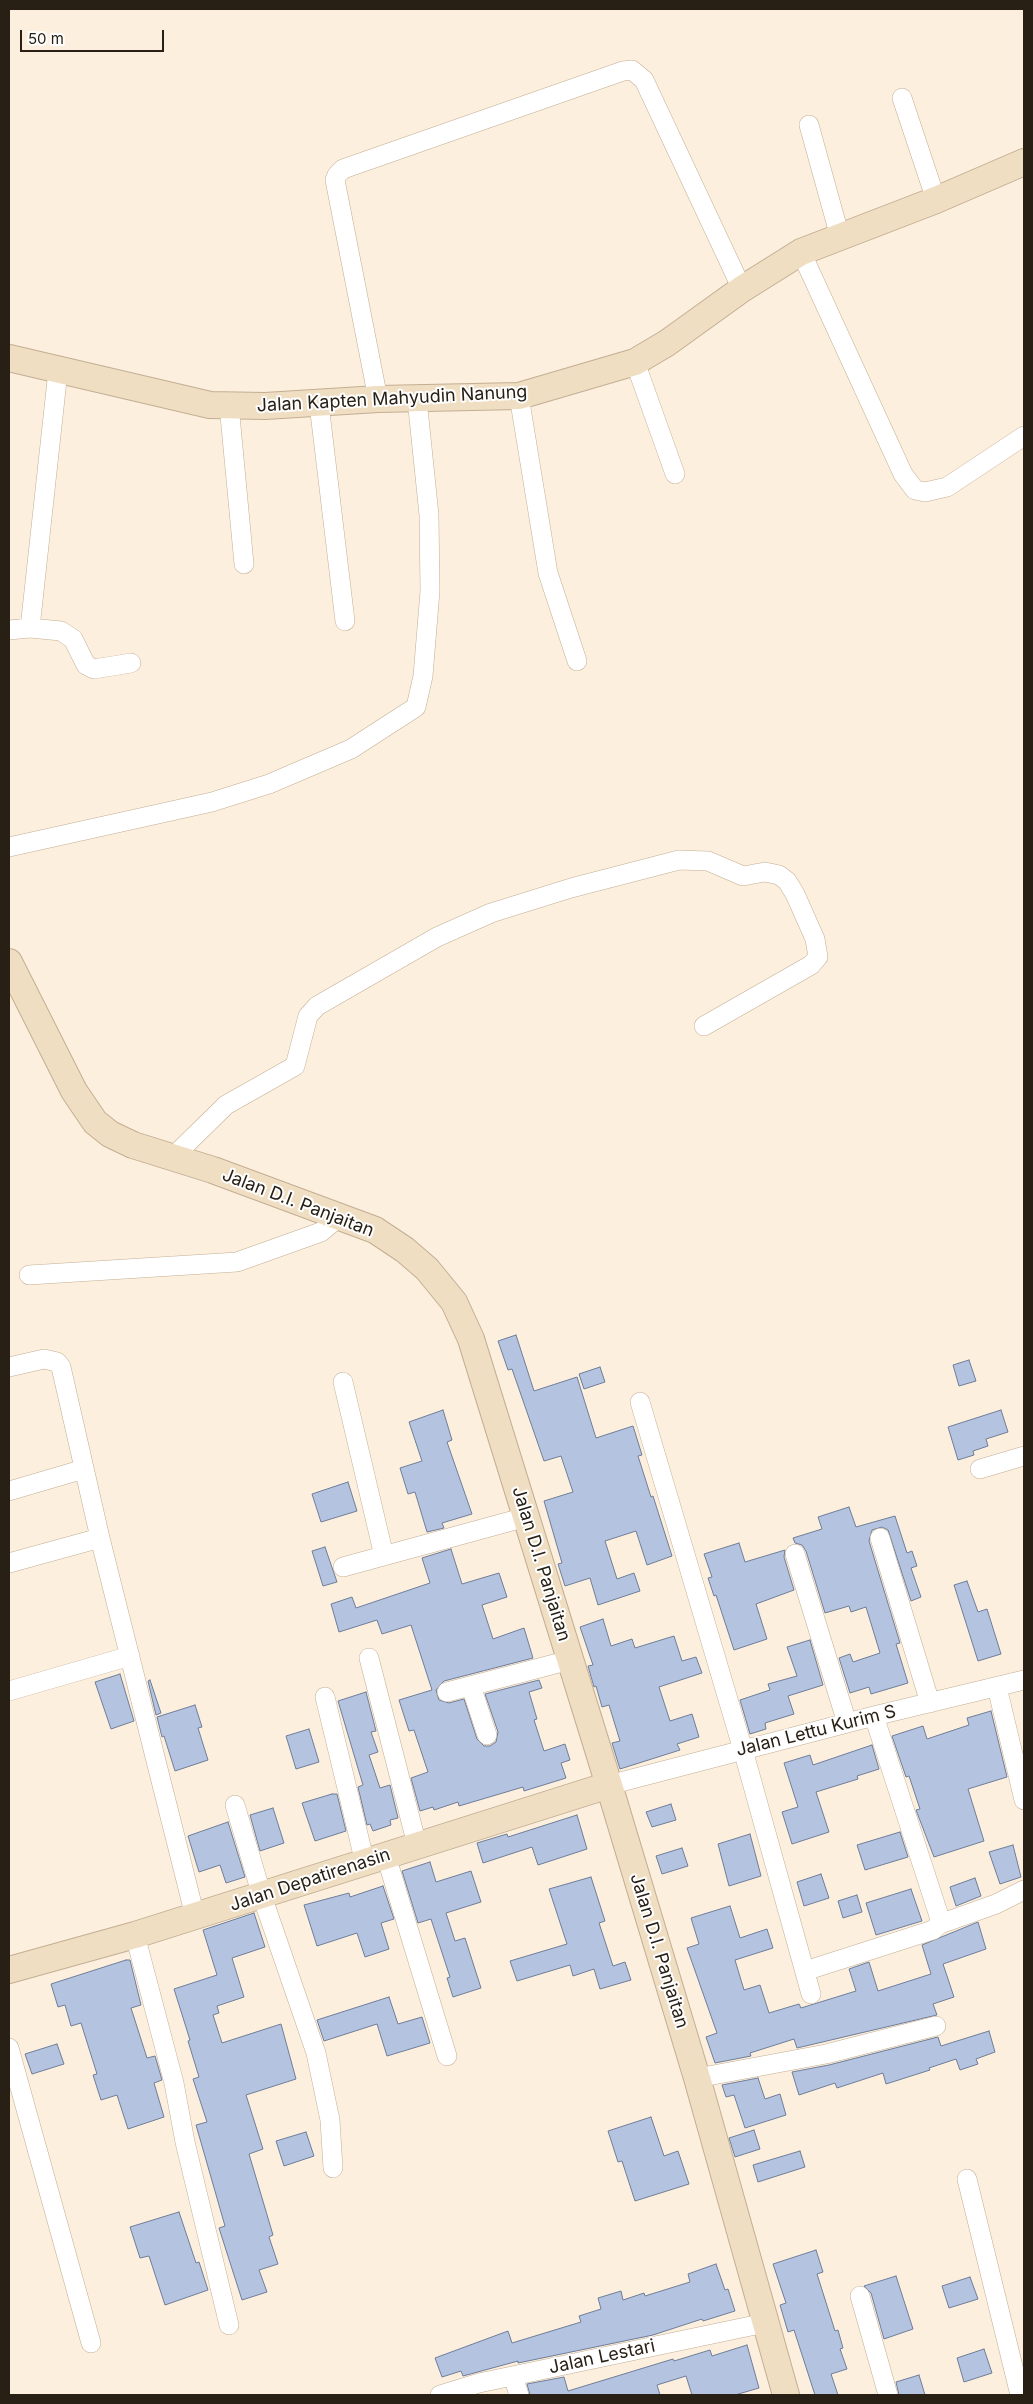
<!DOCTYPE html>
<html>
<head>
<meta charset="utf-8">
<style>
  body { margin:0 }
  #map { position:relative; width:1033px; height:2404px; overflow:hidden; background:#fcefde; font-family:Inter,sans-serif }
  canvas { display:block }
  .frame { position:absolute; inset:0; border:10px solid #282015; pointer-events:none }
  .scale { position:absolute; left:20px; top:30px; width:144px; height:22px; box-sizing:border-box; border:2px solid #282015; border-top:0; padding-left:6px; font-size:15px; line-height:18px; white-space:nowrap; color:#282015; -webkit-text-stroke:4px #fefefe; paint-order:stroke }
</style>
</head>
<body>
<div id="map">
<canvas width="1033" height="2404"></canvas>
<div class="frame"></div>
<div class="scale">50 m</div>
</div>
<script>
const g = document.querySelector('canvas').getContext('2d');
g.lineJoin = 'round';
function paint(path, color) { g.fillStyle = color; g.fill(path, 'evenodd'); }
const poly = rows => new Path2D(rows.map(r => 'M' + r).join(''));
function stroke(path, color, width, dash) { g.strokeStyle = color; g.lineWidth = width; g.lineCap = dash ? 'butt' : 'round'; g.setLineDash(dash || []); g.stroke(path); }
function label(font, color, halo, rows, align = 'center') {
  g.font = font + ' Inter,sans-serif'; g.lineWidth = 4; g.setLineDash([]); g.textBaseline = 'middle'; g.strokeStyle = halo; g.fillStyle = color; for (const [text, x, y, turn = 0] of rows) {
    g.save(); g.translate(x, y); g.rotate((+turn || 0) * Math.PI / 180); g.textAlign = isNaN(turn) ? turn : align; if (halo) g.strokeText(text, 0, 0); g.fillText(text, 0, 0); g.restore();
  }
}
const building = poly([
  [516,1335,534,1391,577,1377,596,1438,633,1426,642,1455,638,1456,651,1497,653,1496,672,1556,647,1565,636,1531,605,1541,617,1579,634,1573,640,1591,598,1605,590,1578,565,1586,558,1564,562,1563,544,1501,573,1492,561,1456,544,1461,512,1369,508,1370,498,1341,516,1335],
  [969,1360,976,1381,959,1386,953,1365,969,1360],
  [600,1367,605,1382,584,1389,579,1374,600,1367],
  [443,1410,452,1440,447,1442,472,1514,442,1523,444,1528,427,1532,415,1492,408,1494,400,1468,422,1461,409,1422,443,1410],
  [1001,1410,1008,1432,986,1439,988,1446,973,1451,974,1455,958,1460,948,1427,1001,1410],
  [348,1482,357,1511,321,1522,312,1494,348,1482],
  [849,1507,856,1527,895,1516,907,1553,912,1551,917,1566,911,1568,921,1597,911,1601,888,1530,882,1527,872,1530,869,1541,900,1643,896,1644,908,1683,871,1694,869,1687,850,1693,839,1658,850,1654,853,1662,880,1653,866,1607,851,1612,849,1606,825,1613,806,1551,802,1545,795,1543,793,1538,822,1529,818,1517,849,1507],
  [739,1543,745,1562,785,1550,784,1557,794,1590,756,1604,767,1639,734,1650,716,1595,714,1596,708,1578,712,1577,704,1554,739,1543],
  [325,1547,337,1582,323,1586,312,1551,325,1547],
  [451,1549,462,1584,499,1573,507,1597,482,1605,493,1639,524,1628,533,1658,444,1681,436,1690,439,1700,449,1703,464,1699,477,1739,484,1746,490,1746,496,1742,498,1732,485,1694,539,1680,542,1688,529,1692,537,1719,534,1720,544,1751,565,1744,570,1760,561,1763,566,1778,524,1791,523,1787,459,1806,458,1802,434,1810,433,1807,420,1811,411,1778,428,1772,414,1730,409,1731,399,1700,432,1690,411,1625,382,1634,377,1620,339,1632,331,1604,352,1597,356,1608,430,1583,422,1558,451,1549],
  [967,1581,978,1612,987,1609,1001,1654,978,1661,954,1585,967,1581],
  [603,1619,611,1646,632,1639,635,1648,674,1636,682,1661,696,1657,702,1673,659,1687,670,1721,692,1714,699,1737,677,1744,680,1750,620,1769,612,1743,620,1741,609,1705,602,1707,596,1686,594,1687,588,1666,593,1665,580,1627,603,1619],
  [810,1640,823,1685,788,1696,794,1714,765,1723,766,1729,750,1734,740,1700,770,1690,768,1684,797,1676,787,1647,810,1640],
  [120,1674,134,1721,111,1729,95,1682,120,1674],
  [150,1680,161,1713,156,1715,148,1681,150,1680],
  [366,1692,376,1731,371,1732,378,1752,369,1755,380,1788,390,1785,398,1818,390,1820,391,1825,373,1831,370,1824,367,1825,358,1787,363,1785,338,1701,366,1692],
  [195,1705,202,1727,198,1728,208,1760,175,1771,164,1736,162,1737,157,1717,195,1705],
  [991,1711,1007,1777,968,1789,984,1841,934,1857,916,1810,920,1809,909,1776,906,1777,892,1736,923,1726,927,1739,969,1725,967,1718,991,1711],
  [309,1729,319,1762,296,1769,286,1736,309,1729],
  [872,1745,879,1769,857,1776,858,1779,816,1792,829,1832,792,1844,782,1812,798,1807,784,1763,810,1755,813,1765,872,1745],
  [332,1794,337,1794,346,1831,315,1841,302,1803,332,1794],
  [671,1804,676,1820,652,1827,646,1812,671,1804],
  [273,1808,284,1843,260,1851,250,1815,273,1808],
  [577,1815,587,1849,538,1865,532,1847,483,1863,477,1843,507,1834,508,1837,577,1815],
  [228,1822,245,1877,226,1883,220,1865,199,1872,188,1836,228,1822],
  [900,1832,908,1857,865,1870,857,1845,900,1832],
  [750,1834,761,1876,729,1886,718,1844,750,1834],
  [1013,1845,1021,1877,1000,1884,989,1852,1013,1845],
  [682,1848,688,1866,662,1874,656,1856,682,1848],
  [430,1862,436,1882,471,1871,481,1902,446,1913,455,1941,465,1938,481,1988,453,1997,447,1978,450,1977,431,1919,418,1923,402,1871,430,1862],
  [821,1874,829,1898,804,1906,797,1882,821,1874],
  [591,1877,605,1921,599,1923,613,1966,625,1962,631,1980,600,1989,594,1969,573,1976,570,1965,517,1981,510,1961,567,1944,549,1889,591,1877],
  [975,1878,981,1896,956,1906,950,1887,975,1878],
  [383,1886,394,1919,381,1923,389,1949,365,1957,357,1933,317,1946,304,1905,349,1893,350,1897,383,1886],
  [911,1889,922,1921,876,1935,866,1903,911,1889],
  [857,1895,862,1912,843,1918,838,1901,857,1895],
  [730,1906,740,1938,767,1929,773,1948,735,1960,744,1990,760,1985,769,2013,799,2004,801,2008,856,1991,849,1969,869,1962,878,1991,931,1974,922,1945,978,1922,986,1949,943,1964,954,1997,933,2004,937,2015,797,2048,794,2039,750,2053,751,2056,715,2063,706,2037,717,2033,687,1948,699,1944,691,1918,730,1906],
  [254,1913,265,1947,232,1958,244,1997,217,2006,219,2013,213,2015,222,2043,281,2024,296,2079,246,2095,263,2149,249,2154,273,2235,269,2237,278,2264,259,2270,267,2292,242,2300,219,2228,225,2226,196,2125,207,2122,193,2079,199,2077,188,2041,190,2040,174,1989,217,1975,203,1930,254,1913],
  [126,1960,130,1960,141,2005,131,2008,147,2058,155,2056,158,2066,162,2080,154,2083,164,2117,128,2129,117,2095,101,2100,93,2075,97,2074,81,2023,71,2026,65,2005,58,2007,51,1984,126,1960],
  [389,1997,398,2024,422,2017,430,2043,387,2056,377,2024,324,2041,317,2020,389,1997],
  [989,2031,995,2052,976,2059,978,2064,960,2070,956,2059,929,2068,930,2070,886,2084,883,2073,837,2088,835,2083,799,2095,792,2072,829,2065,938,2037,941,2046,989,2031],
  [57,2044,64,2064,32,2074,25,2054,57,2044],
  [758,2078,765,2099,780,2094,786,2115,745,2128,734,2095,726,2097,722,2085,758,2078],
  [651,2117,664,2156,678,2151,689,2184,635,2201,622,2161,618,2162,608,2131,651,2117],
  [754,2130,760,2149,735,2157,729,2138,754,2130],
  [306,2132,314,2156,284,2166,276,2141,306,2132],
  [800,2151,805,2167,758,2182,753,2165,800,2151],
  [179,2212,196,2263,199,2262,208,2290,165,2305,149,2256,140,2258,130,2227,179,2212],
  [816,2250,823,2272,817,2274,835,2331,838,2330,843,2348,840,2349,847,2369,831,2374,838,2395,815,2395,794,2330,788,2332,780,2305,786,2303,773,2264,816,2250],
  [716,2264,725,2290,728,2289,735,2311,703,2321,702,2319,653,2335,518,2363,518,2361,463,2376,461,2371,442,2377,435,2358,508,2331,512,2343,581,2322,579,2316,601,2309,598,2298,621,2291,623,2300,644,2293,645,2296,690,2282,688,2274,716,2264],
  [896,2276,913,2329,884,2339,871,2293,864,2286,896,2276],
  [970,2277,978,2299,949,2308,942,2286,970,2277],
  [747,2345,759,2388,735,2395,692,2395,686,2376,657,2385,660,2395,530,2395,527,2384,564,2377,568,2391,673,2359,674,2361,710,2350,712,2356,747,2345],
  [984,2349,992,2373,964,2382,957,2358,984,2349],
  [919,2375,925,2395,899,2395,896,2382,919,2375]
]);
const street = poly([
  [902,98,936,200],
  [809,125,840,237],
  [801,252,903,474,915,490,925,492,947,487,1024,436],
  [635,362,675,474],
  [519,396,548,573,577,661],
  [378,399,335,180,337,175,343,169,623,71,632,70,644,80,742,289],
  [319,404,345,621],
  [229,405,244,564],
  [30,628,58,371],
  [9,630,30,628,61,631,73,639,86,665,94,669,131,663],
  [9,847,212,802,269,784,351,749,416,707,423,676,430,591,429,515,417,399],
  [172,1158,226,1105,295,1066,308,1016,317,1006,437,937,491,913,571,888,679,860,708,861,743,876,765,872,779,875,787,881,795,894,815,939,818,957,811,965,704,1026],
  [29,1275,237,1262,321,1232,339,1217],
  [9,1367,44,1359,57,1362,61,1367,100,1538,195,1916],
  [343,1382,384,1556],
  [640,1402,743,1750,811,1994],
  [980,1469,1024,1456],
  [9,1491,84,1469],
  [880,1538,930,1703],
  [795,1554,847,1723],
  [9,1563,100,1538],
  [343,1567,526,1517],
  [369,1658,417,1845],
  [471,1686,487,1735],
  [997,1687,1024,1800],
  [9,1691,130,1656],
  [447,1692,570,1660],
  [325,1697,365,1863],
  [609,1785,874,1716,1024,1680],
  [235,1805,262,1896,316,2053,330,2120,333,2168],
  [386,1856,447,2056],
  [940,1924,996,1904,1024,1890],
  [135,1935,174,2083,185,2142,229,2325],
  [805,1971,933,1930,940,1924,939,1916,874,1716],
  [9,2048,91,2343],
  [697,2078,826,2054,936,2026],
  [967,2179,1020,2395],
  [860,2296,888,2395],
  [513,2376,519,2395],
  [440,2395,479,2383,765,2323]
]);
const secondary = poly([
  [9,358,210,405,265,406,378,399,519,396,635,362,667,343,742,289,801,252,936,200,1024,162],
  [9,962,74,1091,95,1122,110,1134,133,1145,213,1170,375,1230,405,1250,427,1269,454,1302,471,1339,609,1785,697,2078,786,2395],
  [9,1970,135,1935,609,1785]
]);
const streetNames = [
  ["Jalan Kapten Mahyudin Nanung",392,399,-3],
  ["Jalan D.I. Panjaitan",298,1203,21],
  ["Jalan D.I. Panjaitan",541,1564,73],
  ["Jalan Lettu Kurim S",816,1731,-14],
  ["Jalan Depatirenasin",310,1880,-18],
  ["Jalan D.I. Panjaitan",659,1951,73],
  ["Jalan Lestari",602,2357,-12]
];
paint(building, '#b3c3e0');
stroke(building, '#6f7d98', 1);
stroke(street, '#c3ae93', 20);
stroke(secondary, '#c3ae93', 28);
stroke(street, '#fff', 19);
stroke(secondary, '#f0dec3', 26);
label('18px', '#282015', '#fefefe', streetNames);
</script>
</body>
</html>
